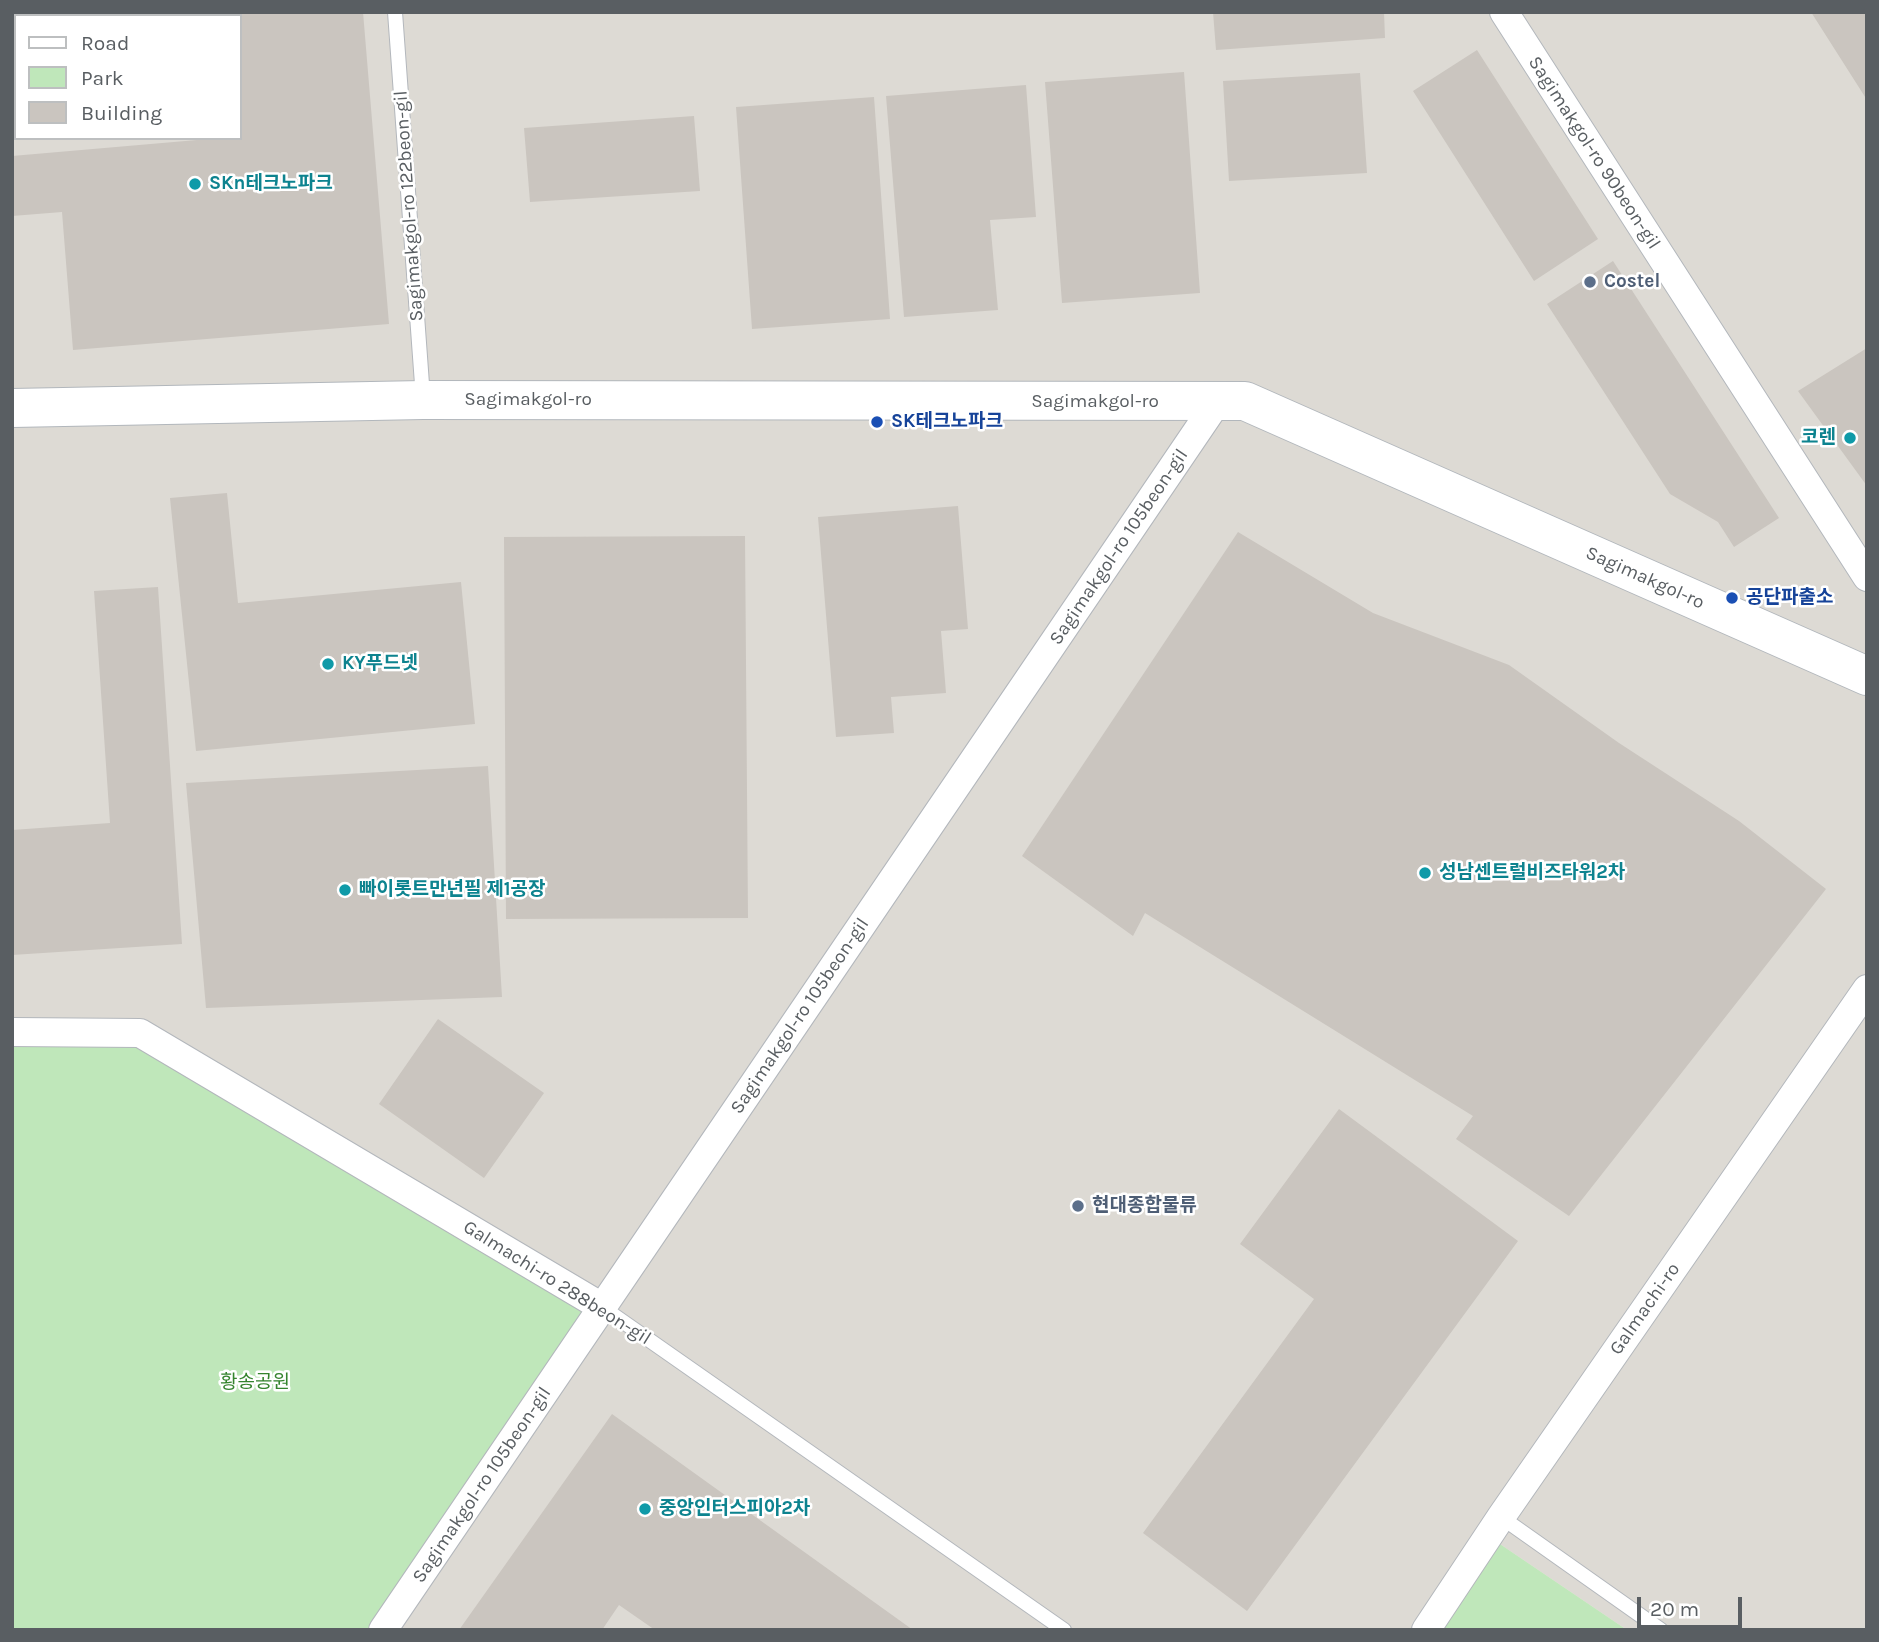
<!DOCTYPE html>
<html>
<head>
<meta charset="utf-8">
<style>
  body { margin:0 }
  #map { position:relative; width:1879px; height:1642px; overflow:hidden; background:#ede8e0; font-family:Karla,sans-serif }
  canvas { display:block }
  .frame { position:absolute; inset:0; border:14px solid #595e62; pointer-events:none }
  .legend { position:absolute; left:14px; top:14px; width:228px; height:126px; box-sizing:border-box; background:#fff; border:2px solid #bdbfc0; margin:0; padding:9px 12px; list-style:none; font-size:21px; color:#595e62 }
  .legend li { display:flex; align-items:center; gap:14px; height:35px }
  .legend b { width:35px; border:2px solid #bdbfc0 }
  .scale { position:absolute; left:1637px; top:1597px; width:105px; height:32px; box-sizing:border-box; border:4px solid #595e62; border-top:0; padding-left:9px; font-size:21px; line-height:24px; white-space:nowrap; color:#595e62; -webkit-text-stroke:5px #fff; paint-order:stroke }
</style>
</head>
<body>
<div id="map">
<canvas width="1879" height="1642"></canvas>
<div class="frame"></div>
<ul class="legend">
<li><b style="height:9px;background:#fff"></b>Road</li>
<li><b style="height:19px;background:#bfe7ba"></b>Park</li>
<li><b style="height:19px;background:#cac5bf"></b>Building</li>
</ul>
<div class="scale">20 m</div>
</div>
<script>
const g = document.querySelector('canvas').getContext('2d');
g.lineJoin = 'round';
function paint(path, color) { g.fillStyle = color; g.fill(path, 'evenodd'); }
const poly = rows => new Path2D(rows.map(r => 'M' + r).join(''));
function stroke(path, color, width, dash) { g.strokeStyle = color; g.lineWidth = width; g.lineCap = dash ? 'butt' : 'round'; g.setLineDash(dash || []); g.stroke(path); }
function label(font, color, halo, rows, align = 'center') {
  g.font = font + ' Karla,"Noto Sans KR",sans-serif'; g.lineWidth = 5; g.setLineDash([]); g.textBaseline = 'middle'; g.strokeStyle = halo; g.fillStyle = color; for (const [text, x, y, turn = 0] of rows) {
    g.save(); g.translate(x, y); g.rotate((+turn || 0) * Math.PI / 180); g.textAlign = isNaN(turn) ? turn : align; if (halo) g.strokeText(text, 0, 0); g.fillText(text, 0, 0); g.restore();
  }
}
const industrial = poly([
  [12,12,1867,12,1867,1630,1627,1630,1491,1538,1428,1630,300,1630,12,1034],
  [16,16,240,16,240,138,16,138]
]);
const green = poly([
  [12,1032,140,1033,602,1307,383,1630,12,1630],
  [1491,1538,1627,1630,1428,1630]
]);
const building = poly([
  [218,12,363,12,389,324,73,350,62,212,12,216,12,156,220,138,240,138,240,16,218,16],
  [1213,12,1384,12,1385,38,1216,50],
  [1811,12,1867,12,1867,100],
  [1477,50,1598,239,1534,281,1413,91],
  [1184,72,1200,293,1062,303,1045,82],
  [1360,73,1367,173,1229,181,1223,81],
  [1026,85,1036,217,990,220,998,310,904,317,886,96],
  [874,97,890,319,752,329,736,107],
  [694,116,700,191,530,202,524,128],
  [1613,261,1779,518,1734,547,1718,522,1670,494,1547,304],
  [1867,348,1867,486,1798,391],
  [227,493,238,603,461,582,475,724,196,751,170,498],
  [958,506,968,629,941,631,946,693,891,697,894,733,836,737,818,517],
  [1238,532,1373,613,1509,665,1619,743,1739,821,1826,889,1569,1216,1456,1139,1473,1116,1145,913,1133,936,1022,856],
  [745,536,748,918,506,919,504,537],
  [158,587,182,944,12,955,12,830,110,823,94,591],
  [488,766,502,997,206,1008,186,783],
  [438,1019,544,1093,484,1178,379,1104],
  [1339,1109,1518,1241,1247,1611,1143,1533,1314,1299,1240,1244],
  [612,1414,913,1630,655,1630,619,1605,602,1630,459,1630]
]);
const lane = poly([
  [395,12,423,398],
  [602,1307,1064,1630],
  [1501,1517,1661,1630]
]);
const street = poly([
  [1504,12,1867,577],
  [12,1032,140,1033,602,1307],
  [383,1630,1217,402],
  [1426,1630,1501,1517,1867,989]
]);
const secondary = poly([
  [12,408,423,400,1245,401,1867,676]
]);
const markers = [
  [195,184,7,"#0f9aa8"],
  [1590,282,7,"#5c6f8a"],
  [877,422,7,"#1a4fb4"],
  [1850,438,7,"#0f9aa8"],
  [1732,598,7,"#1a4fb4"],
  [328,664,7,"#0f9aa8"],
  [1425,873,7,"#0f9aa8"],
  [345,890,7,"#0f9aa8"],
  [1078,1206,7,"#5c6f8a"],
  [645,1509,7,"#0f9aa8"]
];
const streetNames = [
  ["Sagimakgol-ro 90beon-gil",1594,153,57],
  ["Sagimakgol-ro 122beon-gil",409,206,-94],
  ["Sagimakgol-ro",528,400],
  ["Sagimakgol-ro",1095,402],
  ["Sagimakgol-ro 105beon-gil",1119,547,-56],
  ["Sagimakgol-ro",1645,578,24],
  ["Sagimakgol-ro 105beon-gil",800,1016,-56],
  ["Galmachi-ro 288beon-gil",557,1283,32],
  ["Galmachi-ro",1645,1309,-55],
  ["Sagimakgol-ro 105beon-gil",482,1485,-56]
];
const cultureNames = [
  ["SKn테크노파크",209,184],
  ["코렌",1836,438,"right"],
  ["KY푸드넷",342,664],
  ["성남센트럴비즈타워2차",1439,873],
  ["빠이롯트만년필 제1공장",359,890],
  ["중앙인터스피아2차",659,1509]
];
const serviceNames = [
  ["Costel",1604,282],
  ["현대종합물류",1092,1206]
];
const transitNames = [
  ["SK테크노파크",891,422],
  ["공단파출소",1746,598]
];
const parkNames = [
  ["황송공원",255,1383]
];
paint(industrial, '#dddad4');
paint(green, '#bfe7ba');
paint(building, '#cac5bf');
stroke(lane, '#b3b7bc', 16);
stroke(street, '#b3b7bc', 30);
stroke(secondary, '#b2b7bc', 40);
stroke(lane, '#fff', 14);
stroke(street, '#fff', 28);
stroke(secondary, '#fff', 38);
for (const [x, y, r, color] of markers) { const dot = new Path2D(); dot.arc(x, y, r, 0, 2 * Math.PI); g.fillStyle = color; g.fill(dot); stroke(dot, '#fff', 2.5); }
label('19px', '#595e62', '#fff', streetNames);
label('bold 19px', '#0d838f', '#fff', cultureNames, 'left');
label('bold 19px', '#4e5e75', '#fff', serviceNames, 'left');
label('bold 19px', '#164399', '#fff', transitNames, 'left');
label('19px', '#35842e', '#fff', parkNames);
</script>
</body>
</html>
